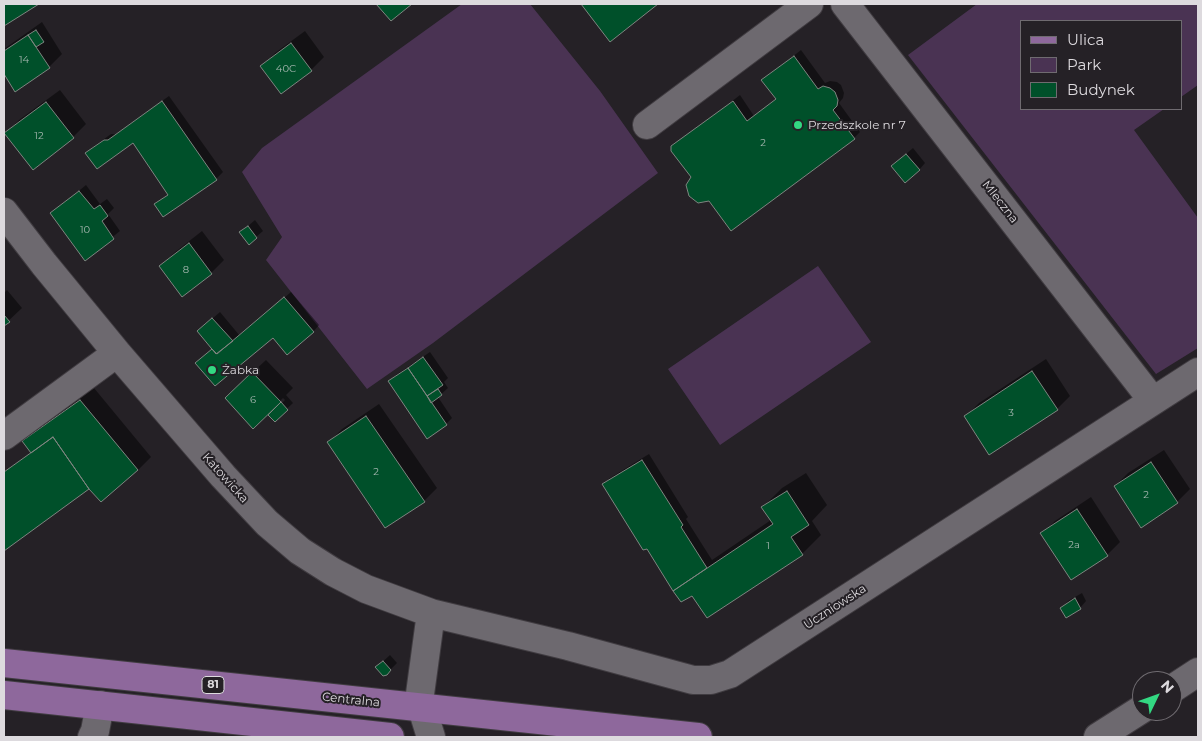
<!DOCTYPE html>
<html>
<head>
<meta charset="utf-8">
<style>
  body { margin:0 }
  #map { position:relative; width:1202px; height:741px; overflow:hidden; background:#252126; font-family:Montserrat,sans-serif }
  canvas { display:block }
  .frame { position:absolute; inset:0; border:5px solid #dddade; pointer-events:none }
  .legend { position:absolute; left:1020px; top:20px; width:162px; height:90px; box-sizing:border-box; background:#252126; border:1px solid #6f6b70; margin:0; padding:6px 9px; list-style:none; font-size:15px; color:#dddade }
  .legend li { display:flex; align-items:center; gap:10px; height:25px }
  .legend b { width:25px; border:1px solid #6f6b70 }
  .north { position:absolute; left:1132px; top:671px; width:50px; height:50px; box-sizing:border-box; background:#252126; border:1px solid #6f6b70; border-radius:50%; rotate:48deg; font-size:14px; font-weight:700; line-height:20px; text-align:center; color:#dddade }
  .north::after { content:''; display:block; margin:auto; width:18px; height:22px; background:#33d882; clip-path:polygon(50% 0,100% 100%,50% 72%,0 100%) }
</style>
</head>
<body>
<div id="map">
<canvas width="1202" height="741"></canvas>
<div class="frame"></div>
<ul class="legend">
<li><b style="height:6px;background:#8e689c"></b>Ulica</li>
<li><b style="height:14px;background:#4a3353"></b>Park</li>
<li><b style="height:14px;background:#00502a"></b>Budynek</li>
</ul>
<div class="north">N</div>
</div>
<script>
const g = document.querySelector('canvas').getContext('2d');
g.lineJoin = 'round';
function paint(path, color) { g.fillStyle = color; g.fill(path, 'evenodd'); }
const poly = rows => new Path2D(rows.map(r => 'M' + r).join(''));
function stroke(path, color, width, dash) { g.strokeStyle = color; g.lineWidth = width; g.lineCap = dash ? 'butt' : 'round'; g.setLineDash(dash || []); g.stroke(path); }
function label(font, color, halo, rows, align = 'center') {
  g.font = font + ' Montserrat,sans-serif'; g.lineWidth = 4; g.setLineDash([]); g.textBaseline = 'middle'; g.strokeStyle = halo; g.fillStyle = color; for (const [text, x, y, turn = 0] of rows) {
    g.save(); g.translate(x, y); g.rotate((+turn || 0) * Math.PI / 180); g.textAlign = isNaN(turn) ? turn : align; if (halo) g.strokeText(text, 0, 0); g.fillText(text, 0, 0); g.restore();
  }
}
const green = poly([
  [462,4,530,4,600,91,658,173,433,343,367,389,266,260,282,237,242,172,262,148],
  [977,4,1198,4,1198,85,1181,97,1181,21,1021,21,1021,109,1164,109,1134,130,1198,218,1198,348,1156,374,908,55],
  [818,266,871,342,720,445,668,369]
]);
const shadow = poly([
  [4,4,36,4,4,25],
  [582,4,656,4,610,40],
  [42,22,62,54,49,67,16,90,4,72,4,49],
  [305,31,324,57,311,70,262,66,275,53],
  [801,50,825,83,830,81,837,82,841,85,844,93,843,98,839,103,860,132,854,138,692,176,673,147,740,95,754,116,777,99,763,80],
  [60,90,86,124,73,137,6,133,19,120],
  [169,96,223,172,216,179,164,215,156,204,169,194,133,141,87,153,93,147,111,134,116,134],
  [913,148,925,163,919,170,899,160],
  [86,185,100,204,107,199,114,208,108,214,120,231,85,259,52,213],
  [255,220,263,231,256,237,241,232],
  [202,231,224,260,211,273,161,266,174,253],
  [7,290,22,308,4,325,4,293],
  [291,292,319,325,313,332,273,336,215,384,203,357,213,348,205,325,220,312,240,336],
  [430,352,448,378,444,382,448,388,438,397,452,418,446,424,390,381,396,375],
  [1046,359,1070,396,1057,409,966,416,979,403],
  [266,360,293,388,286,395,293,403,275,420,270,415,285,400,283,398,254,427,239,385],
  [94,388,151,457,138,470,89,487,4,550,4,472,32,452,24,441,37,428],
  [379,404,437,488,424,501,329,442,342,429],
  [1164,450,1190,489,1177,502,1115,486,1128,473],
  [649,454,688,517,686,519,712,560,771,520,763,507,782,488,806,473,827,505,812,521,821,535,802,554,692,594,682,601,604,484,610,478],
  [1091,497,1120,542,1107,555,1042,534,1055,521],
  [1082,593,1086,601,1080,608,1062,608,1068,601],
  [390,655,397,663,386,674,377,667]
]);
const building = poly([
  [4,4,39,4,4,26,4,4],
  [376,4,412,4,391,21,376,4],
  [581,4,658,4,610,42,581,4],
  [36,30,44,42,36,47,28,35,36,30],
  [28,35,50,68,15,92,4,74,4,51,28,35],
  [291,43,312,71,281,94,260,66,291,43],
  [794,56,818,89,823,86,830,88,835,92,838,100,837,106,833,110,855,139,731,231,709,201,698,203,689,196,686,185,691,177,671,151,671,146,733,101,747,121,776,99,761,80,794,56],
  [162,101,217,180,163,217,154,204,168,195,133,143,97,169,85,153,104,140,108,140,162,101],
  [46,102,74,138,33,170,4,133,46,102],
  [906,154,920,170,905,183,891,166,906,154],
  [79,191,94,209,100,205,108,216,102,221,114,239,85,261,50,213,79,191],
  [248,226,257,238,249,245,239,232,248,226],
  [189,243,212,274,182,297,159,266,189,243],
  [284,297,314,332,287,355,273,338,215,386,195,363,212,349,217,354,284,297],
  [4,315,10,322,4,326,4,315],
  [212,318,233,341,216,354,197,331,212,318],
  [423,357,443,385,427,396,408,368,423,357],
  [408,368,447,425,427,439,388,381,408,368],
  [1032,371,1058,410,989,455,964,416,1032,371],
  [252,372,281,402,253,429,225,398,252,372],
  [438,389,442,395,431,403,427,396,438,389],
  [80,400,138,470,101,502,89,489,53,437,31,453,22,441,80,400],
  [281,402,288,410,275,422,268,415,281,402],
  [366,416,425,502,385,528,327,442,366,416],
  [53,437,89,489,4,551,4,472,53,437],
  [642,460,683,525,681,527,707,568,673,591,647,549,643,550,602,484,642,460],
  [1151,462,1178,503,1141,528,1114,486,1151,462],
  [787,491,809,525,791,537,803,555,707,618,692,596,681,602,673,591,773,524,761,507,787,491],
  [1077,509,1108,556,1071,580,1040,533,1077,509],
  [1075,598,1081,609,1066,618,1060,608,1075,598],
  [383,661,391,670,387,675,383,676,375,667,383,661]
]);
const minor = poly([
  [845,4,1153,401],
  [647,125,809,4],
  [4,212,44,264,117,353,223,476,267,523,300,551,333,572,366,589,431,613,568,646,693,680,711,680,730,674,1198,372],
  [4,436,117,353],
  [1172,689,1198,672],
  [92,737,95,731,100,705],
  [431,737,422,708,420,694,431,613],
  [1098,737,1142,709]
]);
const major = poly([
  [4,663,698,737],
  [4,695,390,737]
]);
const markers = [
  [798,125,5,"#33d882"],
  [212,370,5,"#33d882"]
];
const numberNames = [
  ["14",24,60],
  ["40C",286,69],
  ["12",39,136],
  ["2",763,143],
  ["10",85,230],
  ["8",186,270],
  ["6",253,400],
  ["3",1011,413],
  ["2",376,472],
  ["2",1146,495],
  ["2a",1074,545],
  ["1",768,546]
];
const shields = [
  [213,685,22]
];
const shieldNames = [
  ["81",213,685]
];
const poiNames = [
  ["Przedszkole nr 7",808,125],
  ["Żabka",222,370]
];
const streetNames = [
  ["Mleczna",1000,202,52],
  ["Katowicka",225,478,48],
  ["Uczniowska",835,607,-33],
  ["Centralna",351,700,6]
];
paint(green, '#4a3353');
paint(shadow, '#0007');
paint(building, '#00502a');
stroke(building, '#7e8580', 1);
stroke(minor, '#403c41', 30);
stroke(major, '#403c41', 30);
stroke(minor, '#6d696f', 28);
stroke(major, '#8e689c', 28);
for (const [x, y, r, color] of markers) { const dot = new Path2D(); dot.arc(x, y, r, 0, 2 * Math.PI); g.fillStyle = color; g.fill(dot); stroke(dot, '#252126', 2); }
label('10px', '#a6b8b1', null, numberNames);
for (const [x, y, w] of shields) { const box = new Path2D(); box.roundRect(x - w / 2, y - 8.5, w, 17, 4); g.fillStyle = '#252126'; g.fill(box); stroke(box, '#dddade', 1); }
label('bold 11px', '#dddade', null, shieldNames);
label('12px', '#dddade', '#252126', poiNames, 'left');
label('12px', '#dddade', '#252126', streetNames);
</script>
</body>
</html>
